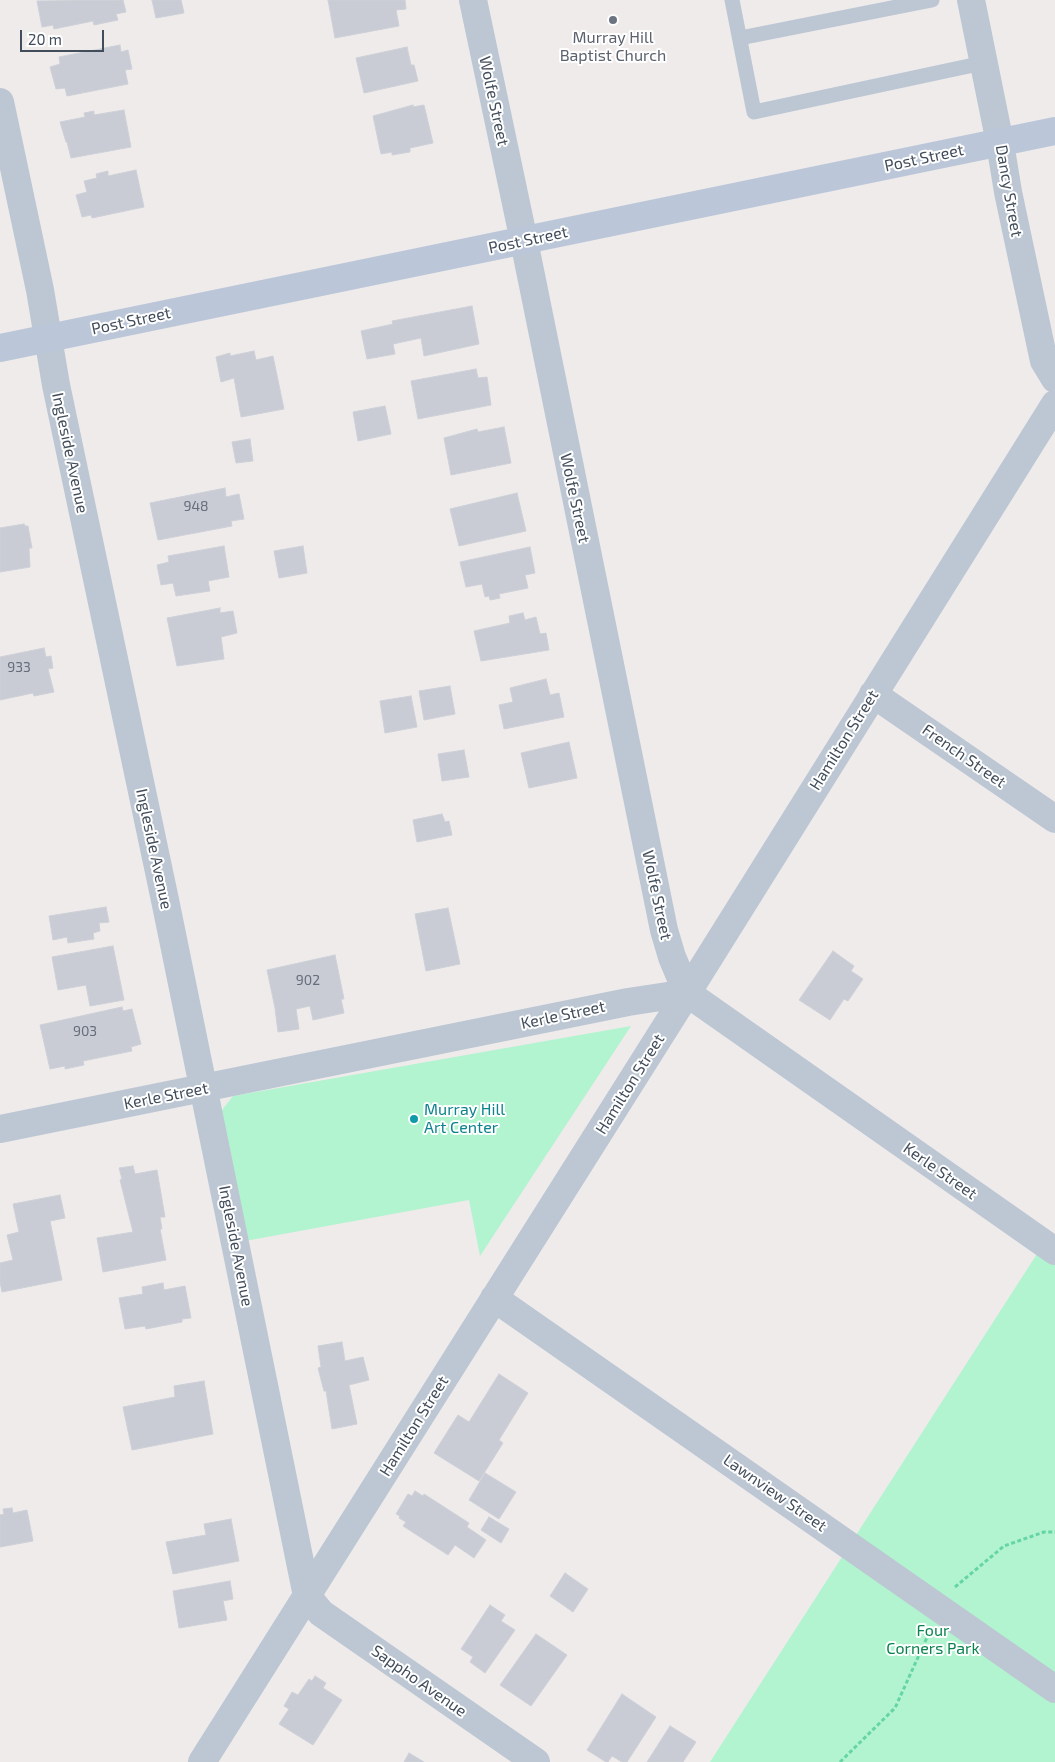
<!DOCTYPE html>
<html>
<head>
<meta charset="utf-8">
<style>
  body { margin:0 }
  #map { position:relative; width:1055px; height:1762px; overflow:hidden; background:#efebeb; font-family:"Exo 2",sans-serif }
  canvas { display:block }
  .scale { position:absolute; left:20px; top:30px; width:84px; height:22px; box-sizing:border-box; border:2px solid #424d5b; border-top:0; padding-left:6px; font-size:15px; line-height:18px; white-space:nowrap; color:#424d5b; -webkit-text-stroke:4px #fff; paint-order:stroke }
</style>
</head>
<body>
<div id="map">
<canvas width="1055" height="1762"></canvas>
<div class="scale">20 m</div>
</div>
<script>
const g = document.querySelector('canvas').getContext('2d');
g.lineJoin = 'round';
function paint(path, color) { g.fillStyle = color; g.fill(path, 'evenodd'); }
const poly = rows => new Path2D(rows.map(r => 'M' + r).join(''));
function stroke(path, color, width, dash) { g.strokeStyle = color; g.lineWidth = width; g.lineCap = dash ? 'butt' : 'round'; g.setLineDash(dash || []); g.stroke(path); }
function label(font, color, halo, rows, align = 'center') {
  g.font = font + ' "Exo 2",sans-serif'; g.lineWidth = 4; g.setLineDash([]); g.textBaseline = 'middle'; g.strokeStyle = halo; g.fillStyle = color; for (const [text, x, y, turn = 0] of rows) {
    g.save(); g.translate(x, y); g.rotate((+turn || 0) * Math.PI / 180); g.textAlign = isNaN(turn) ? turn : align; if (halo) g.strokeText(text, 0, 0); g.fillText(text, 0, 0); g.restore();
  }
}
const green = poly([
  [631,1026,480,1256,469,1200,245,1241,219,1114,233,1096],
  [1044,1243,1055,1251,1055,1762,710,1762]
]);
const building = poly([
  [123,0,126,12,116,14,118,20,94,25,93,21,54,29,53,25,42,27,37,1,123,0],
  [152,0,181,0,184,13,156,18,152,0],
  [328,0,405,0,406,9,396,10,399,26,335,38,328,0],
  [120,45,121,52,128,50,132,69,125,70,128,84,67,96,65,88,56,89,50,67,60,64,59,57,120,45],
  [407,47,411,65,414,65,418,81,364,93,356,58,407,47],
  [413,105,413,107,424,105,433,143,410,148,410,152,392,155,392,152,381,154,373,116,413,105],
  [124,110,131,147,71,158,67,142,66,142,60,122,85,117,84,113,94,111,94,115,124,110],
  [136,170,144,207,92,218,91,215,82,217,76,195,87,192,84,181,97,178,96,174,108,171,108,176,136,170],
  [472,306,479,344,424,356,421,338,393,344,395,354,367,359,361,331,393,324,392,321,472,306],
  [254,351,256,360,273,356,284,409,241,417,234,378,221,382,216,357,230,353,230,356,254,351],
  [476,369,478,378,487,377,491,405,418,419,411,381,476,369],
  [385,406,391,434,358,441,353,412,385,406],
  [504,427,511,463,451,475,444,438,477,429,478,432,504,427],
  [250,439,253,461,236,463,232,442,250,439],
  [225,488,226,497,239,494,244,519,231,521,232,526,158,540,150,503,225,488],
  [517,493,526,531,459,546,450,509,517,493],
  [24,524,25,526,28,526,32,548,29,548,30,567,0,572,0,528,24,524],
  [224,546,229,577,208,581,210,591,176,596,173,583,161,585,157,565,169,562,168,556,224,546],
  [303,546,307,573,279,578,274,551,303,546],
  [530,547,535,573,525,575,528,588,499,594,500,598,490,600,489,596,485,597,482,584,466,587,460,562,530,547],
  [220,608,220,613,233,611,237,633,221,637,224,659,177,666,167,618,220,608],
  [523,613,525,620,536,617,540,634,546,633,549,650,481,661,474,631,510,623,509,616,523,613],
  [44,648,46,657,51,656,53,668,48,669,54,692,34,696,33,693,0,700,0,657,44,648],
  [546,679,550,695,559,693,564,717,504,729,499,705,513,702,510,688,546,679],
  [450,686,455,714,424,720,419,691,450,686],
  [411,696,417,727,385,733,380,701,411,696],
  [569,742,577,778,529,788,521,753,569,742],
  [464,750,469,777,442,781,438,754,464,750],
  [442,814,445,822,449,821,452,835,417,842,413,820,442,814],
  [106,907,109,922,99,923,100,931,93,933,94,939,68,943,67,937,53,940,49,916,106,907],
  [448,908,460,964,426,971,415,914,448,908],
  [113,946,124,1000,90,1006,86,985,58,990,52,957,113,946],
  [833,951,854,966,851,971,863,979,848,1001,844,999,830,1020,799,1000,833,951],
  [335,955,344,999,341,999,344,1013,313,1020,310,1006,296,1009,299,1029,278,1032,275,1008,267,970,335,955],
  [122,1007,123,1011,132,1009,141,1044,131,1047,132,1051,83,1061,84,1065,65,1069,65,1066,50,1069,40,1025,122,1007],
  [133,1166,135,1174,157,1170,165,1217,160,1217,162,1229,160,1229,166,1260,103,1272,97,1238,133,1232,120,1180,122,1179,119,1168,133,1166],
  [60,1195,65,1218,50,1221,62,1280,2,1292,0,1282,0,1263,13,1260,7,1235,19,1232,13,1204,60,1195],
  [163,1283,164,1290,185,1286,191,1318,182,1319,182,1322,146,1329,145,1326,125,1329,119,1298,143,1294,142,1287,163,1283],
  [342,1342,345,1361,363,1357,369,1380,349,1385,357,1424,332,1429,326,1391,324,1391,318,1368,321,1367,318,1346,342,1342],
  [499,1374,528,1393,499,1440,503,1443,479,1481,434,1453,458,1415,469,1422,499,1374],
  [204,1381,213,1434,132,1450,123,1407,175,1397,174,1386,204,1381],
  [485,1473,516,1492,499,1519,469,1500,485,1473],
  [415,1491,423,1496,424,1494,469,1523,467,1527,486,1540,474,1558,455,1545,448,1555,403,1526,406,1522,399,1518,400,1516,396,1514,408,1494,412,1496,415,1491],
  [12,1508,13,1513,27,1510,33,1541,0,1547,0,1515,4,1514,3,1509,12,1508],
  [489,1517,509,1529,501,1543,481,1530,489,1517],
  [231,1519,239,1561,173,1574,166,1542,206,1535,204,1524,231,1519],
  [565,1573,588,1589,573,1612,550,1596,565,1573],
  [230,1581,233,1599,223,1601,227,1620,179,1628,173,1591,230,1581],
  [490,1605,505,1615,501,1621,515,1630,485,1673,470,1662,473,1657,461,1649,490,1605],
  [536,1634,567,1655,531,1706,500,1685,536,1634],
  [315,1676,326,1683,323,1688,342,1700,313,1745,279,1724,289,1709,284,1706,292,1692,298,1695,309,1679,312,1681,315,1676],
  [622,1694,656,1717,627,1762,622,1762,612,1756,608,1762,606,1762,587,1750,622,1694],
  [670,1726,696,1742,683,1762,647,1762,670,1726],
  [409,1753,424,1762,404,1762,409,1753]
]);
const path = poly([
  [955,1587,1004,1546,1044,1532,1055,1532],
  [840,1762,895,1708,929,1633]
]);
const service = poly([
  [732,0,754,112,983,63],
  [740,38,932,0]
]);
const minor = poly([
  [473,0,524,241,664,930,672,957,687,993],
  [971,0,1000,143,1008,192,1044,361,1055,379],
  [0,102,40,290,56,385,165,900,307,1596,321,1613,536,1762],
  [873,694,1055,819],
  [0,1129,628,1002,687,993,1055,1251],
  [494,1298,1055,1689],
  [202,1762,687,993,1055,404]
]);
const secondary = poly([
  [0,348,1055,131]
]);
const markers = [
  [613,20,5,"#6b7280"],
  [414,1119,5,"#0f9aa8"]
];
const numberNames = [
  ["948",196,506],
  ["933",19,667],
  ["902",308,980],
  ["903",85,1031]
];
const worshipNames = [
  ["Murray Hill",613,38],
  ["Baptist Church",613,56]
];
const streetNames = [
  ["Wolfe Street",494,101,78],
  ["Post Street",924,158,-12],
  ["Dancy Street",1009,191,80],
  ["Post Street",528,240,-12],
  ["Post Street",131,321,-12],
  ["Ingleside Avenue",70,453,78],
  ["Wolfe Street",575,498,78],
  ["Hamilton Street",844,740,-58],
  ["French Street",964,756,35],
  ["Ingleside Avenue",154,849,78],
  ["Wolfe Street",657,895,78],
  ["Kerle Street",563,1015,-12],
  ["Hamilton Street",630,1084,-58],
  ["Kerle Street",166,1096,-11],
  ["Kerle Street",940,1171,35],
  ["Ingleside Avenue",236,1246,79],
  ["Hamilton Street",414,1426,-58],
  ["Lawnview Street",775,1493,35],
  ["Sappho Avenue",419,1681,35]
];
const cultureNames = [
  ["Murray Hill",424,1110],
  ["Art Center",424,1128]
];
const parkNames = [
  ["Four",933,1631],
  ["Corners Park",933,1649]
];
paint(green, '#b2f3d0');
paint(building, '#c9ccd4');
stroke(building, '#ced0d8', 1);
stroke(path, '#66d5a6', 3, [4, 2.5]);
stroke(service, '#bcc7d3', 15);
stroke(minor, '#bcc7d3', 28);
stroke(secondary, '#bbc7d8', 28);
for (const [x, y, r, color] of markers) { const dot = new Path2D(); dot.arc(x, y, r, 0, 2 * Math.PI); g.fillStyle = color; g.fill(dot); stroke(dot, '#fff', 2); }
label('14px', '#646d79', null, numberNames);
label('16px', '#5b616d', '#fff', worshipNames);
label('16px', '#424d5b', '#fff', streetNames);
label('16px', '#0d838f', '#fff', cultureNames, 'left');
label('16px', '#0b834f', '#fff', parkNames);
</script>
</body>
</html>
